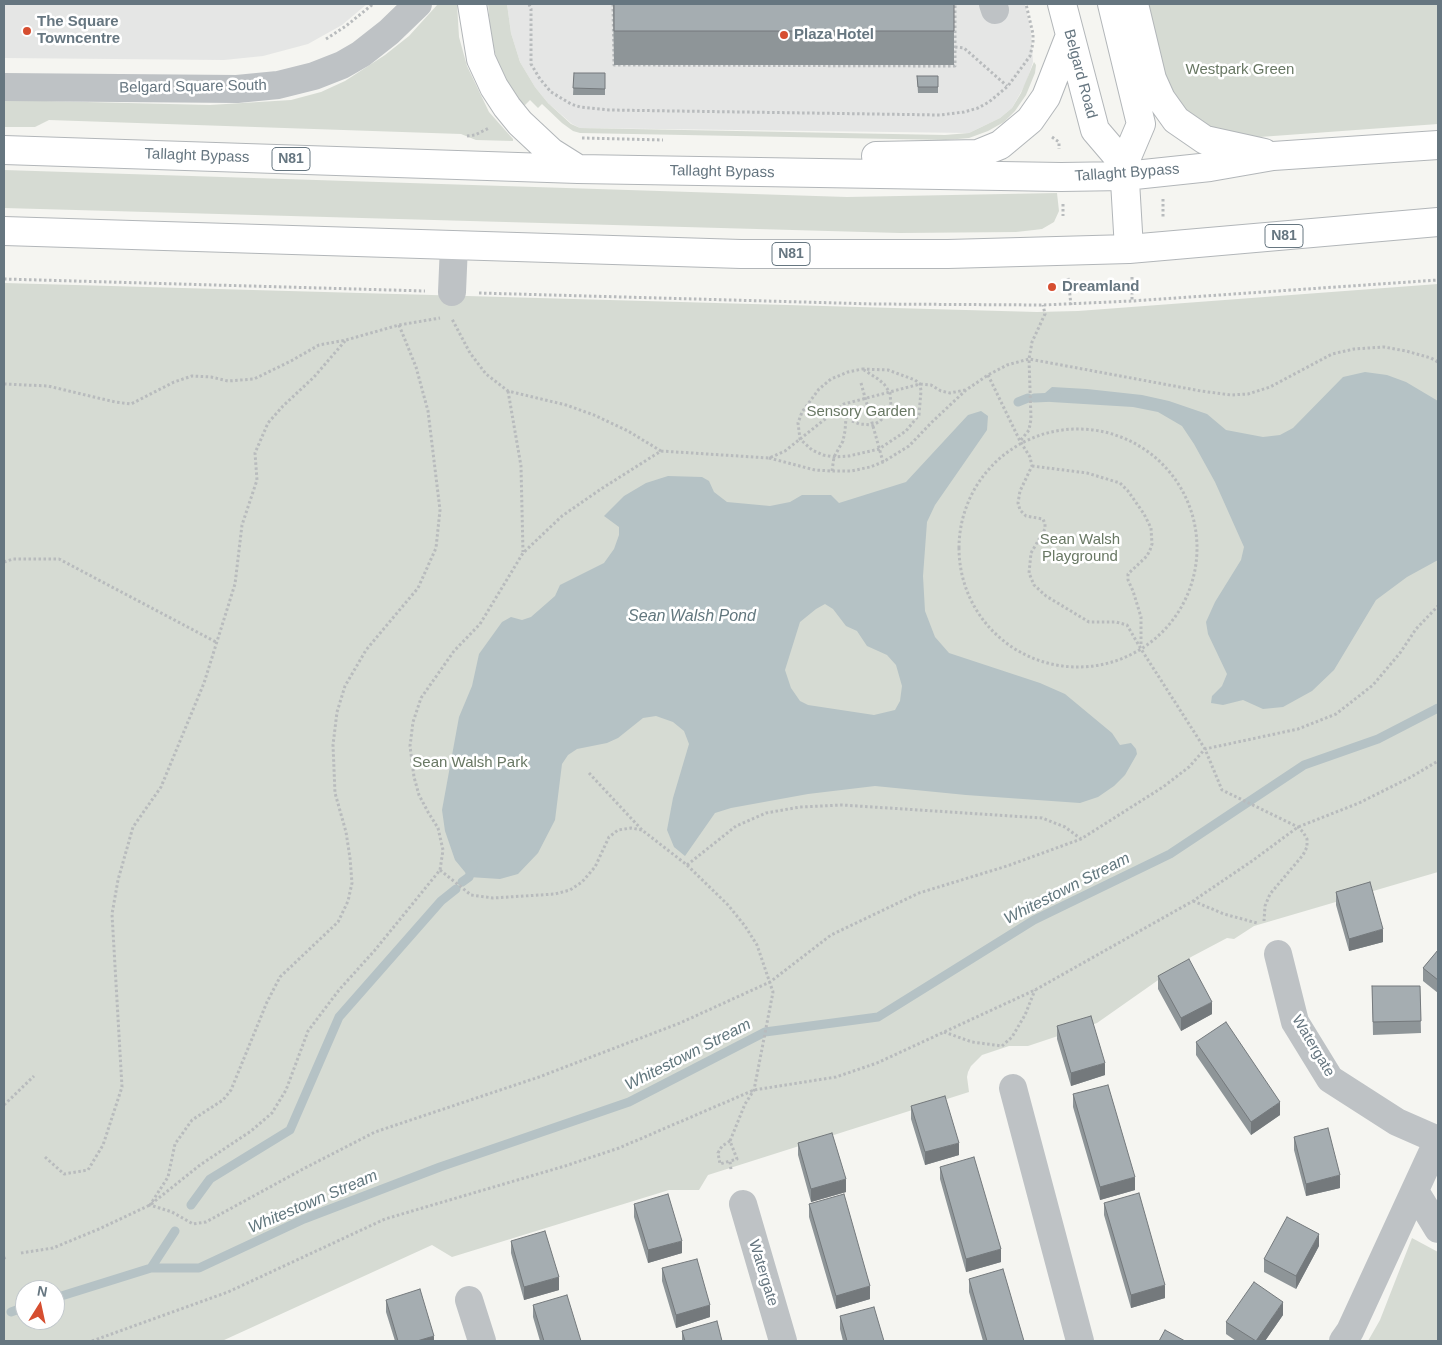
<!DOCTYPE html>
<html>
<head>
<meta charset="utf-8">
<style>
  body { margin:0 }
  #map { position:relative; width:1442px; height:1345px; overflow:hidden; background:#f5f5f1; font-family:Arial,sans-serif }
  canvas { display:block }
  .frame { position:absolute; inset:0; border:5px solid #667680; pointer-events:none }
  .north { position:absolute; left:15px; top:1280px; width:50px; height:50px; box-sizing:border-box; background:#fff; border:1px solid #c2c8cc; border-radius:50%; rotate:10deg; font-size:14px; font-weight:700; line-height:20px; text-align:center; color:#667680 }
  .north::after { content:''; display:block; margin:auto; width:18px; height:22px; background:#d64e30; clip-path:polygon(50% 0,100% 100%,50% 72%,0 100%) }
</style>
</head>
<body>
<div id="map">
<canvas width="1442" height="1345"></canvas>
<div class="frame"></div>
<div class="north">N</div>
</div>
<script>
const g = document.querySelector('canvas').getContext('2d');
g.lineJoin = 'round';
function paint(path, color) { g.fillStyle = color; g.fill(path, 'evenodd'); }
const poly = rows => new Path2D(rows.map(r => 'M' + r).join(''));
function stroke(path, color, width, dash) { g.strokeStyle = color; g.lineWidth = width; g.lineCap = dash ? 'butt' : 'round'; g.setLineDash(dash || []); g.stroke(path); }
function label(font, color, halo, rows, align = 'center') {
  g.font = font + ' Arial,sans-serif'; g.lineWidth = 5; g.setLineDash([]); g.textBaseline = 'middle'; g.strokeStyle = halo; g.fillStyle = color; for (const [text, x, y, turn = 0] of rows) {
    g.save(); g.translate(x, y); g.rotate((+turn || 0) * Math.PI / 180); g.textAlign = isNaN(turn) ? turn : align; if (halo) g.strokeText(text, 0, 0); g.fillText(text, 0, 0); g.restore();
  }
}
const built = poly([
  [4,4,367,4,342,25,308,44,263,56,224,60,4,58],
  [507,4,1025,4,1031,32,1033,62,1026,83,1012,108,1000,118,969,133,580,128,572,124,548,103,535,87,520,62,511,33]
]);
const green = poly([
  [438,4,457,4,459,37,467,66,489,112,513,139,513,141,476,140,461,134,49,120,35,127,4,127,4,100,210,105,291,100,321,92,345,81,385,55,409,36],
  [488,4,507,4,511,33,520,62,535,87,548,103,571,124,580,128,945,135,969,133,1000,118,1012,108,1021,93,1034,62,1036,65,1035,73,1026,95,1015,111,1004,122,988,131,969,138,946,140,580,133,573,131,562,123,542,104,538,108,530,100,524,106,514,92,507,82,497,60,491,37],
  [1137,4,1438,4,1438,124,1246,138,1223,136,1172,102],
  [4,170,847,197,1057,193,1059,211,1054,222,1042,229,1034,230,1016,232,900,233,4,208],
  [4,283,1037,312,1078,311,1438,284,1438,872,1254,926,1234,939,1227,938,1191,957,1097,1023,1028,1046,1009,1046,982,1055,971,1066,968,1072,967,1077,969,1092,708,1175,699,1190,669,1190,452,1257,432,1245,222,1341,4,1341],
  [25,1290,55,1290,55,1320,25,1320],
  [1412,1238,1438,1252,1438,1341,1368,1341,1380,1320]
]);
const water = poly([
  [1365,372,1387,375,1406,382,1438,401,1438,560,1407,577,1376,600,1334,670,1312,691,1283,707,1263,709,1243,700,1223,705,1211,703,1212,696,1222,686,1227,674,1208,634,1206,622,1215,602,1241,560,1244,547,1215,482,1194,444,1182,426,1158,412,1133,407,1051,402,1047,400,1045,393,1052,387,1087,389,1142,395,1169,401,1207,414,1226,430,1263,437,1280,435,1293,428,1343,377],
  [981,411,988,416,987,430,935,505,927,522,923,576,925,611,935,637,949,653,1040,683,1065,694,1112,733,1120,745,1131,743,1136,749,1137,754,1125,775,1114,786,1098,797,1080,803,966,795,875,786,808,794,731,808,715,813,685,856,674,847,667,830,673,798,689,744,684,731,673,722,656,716,643,718,618,738,607,743,577,749,568,755,562,764,555,820,538,853,518,874,500,879,469,877,455,860,445,831,442,810,459,717,472,686,479,654,502,622,511,617,522,620,531,617,555,596,560,585,604,563,614,549,619,535,619,527,604,516,624,496,646,483,668,476,702,477,709,481,714,492,727,502,770,506,790,502,802,495,831,495,839,503,906,482,968,415],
  [825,604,833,609,846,626,857,631,867,646,887,655,896,665,902,686,900,701,895,710,874,715,808,705,800,701,791,688,785,670,800,622,816,609]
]);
const stream = poly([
  [1034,398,1057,397],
  [1018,402,1028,398],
  [462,882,469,877,473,865],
  [191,1205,210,1179,290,1130,339,1017,441,901,456,889],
  [151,1268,175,1231],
  [55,1298,151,1268,199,1268,304,1219,440,1167,629,1102,765,1032,878,1017,1034,920,1170,854,1304,765,1378,739,1438,708],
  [11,1312,25,1307]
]);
const path = poly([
  [529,4,531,9,531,64,540,79,551,92,571,104,580,107,609,110,940,115,964,112,978,108,989,102,1008,86,1030,56,1033,43,1033,34,1026,4],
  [613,4,614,65,955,66,955,4],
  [326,39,346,26,373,4],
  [955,47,964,48,1007,86],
  [467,136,475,135,489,128],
  [1052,137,1059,142,1059,149],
  [582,138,663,140],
  [1163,199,1163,218],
  [1063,204,1063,216],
  [1132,277,1132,301],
  [1068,278,1071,305],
  [4,279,425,291],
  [479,293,874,304,1043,305,1132,301,1438,280],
  [399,325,416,367,428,411,440,510,436,548,418,588,366,650,345,686,337,712,333,745,335,793,346,832,350,858,352,883,348,901,338,922,280,977,267,1002,231,1090,223,1100,192,1120,175,1144,168,1177,150,1205,172,1212,193,1224,206,1222,303,1169,375,1132,539,1077,680,1023,770,982,831,935,919,893,1007,866,1081,839,1163,787,1189,767,1205,749,1298,729,1336,714,1373,685,1400,653,1416,629,1438,606],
  [862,369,888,370,915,380,920,384,921,391,919,415,906,431,879,449,849,456,834,457,823,455,812,450,800,439,798,423,802,412,819,389,831,379,848,372,862,369],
  [988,375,1020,441,1030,457,1032,466,1020,491,1018,503,1020,510,1026,516,1043,519,1045,524,1045,529,1031,553,1029,573,1034,585,1046,596,1089,622,1116,622,1127,625,1141,649,1205,749,1222,790,1298,827,1303,832,1307,839,1307,847,1303,855,1270,894,1265,906,1264,921],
  [861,383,883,462],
  [4,384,48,386,115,402,131,404,174,382,192,376,211,377,228,381,254,379,291,361,319,345,346,340,399,325,440,318],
  [508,391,521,466,523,552],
  [852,421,859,424,873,425,880,421,887,414,891,406,890,393,884,384,878,379,864,370],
  '959 548a119 119 0 1 1 238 0a119 119 0 1 1-238 0Z',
  [1021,440,1029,430,1031,419,1029,359,1032,342,1045,314,1043,305],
  [661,451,769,458,785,451,844,404,920,384,931,385,941,391,950,393,965,390],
  [769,458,815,470,832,471,851,471,870,467,883,462,909,446,932,422,966,390,988,375,1007,365,1029,359,1201,391,1231,395,1248,394,1270,387,1332,354,1354,349,1384,347,1406,351,1431,358,1438,362],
  [1032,466,1087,473,1120,483,1128,491,1144,514,1151,528,1152,544,1150,550,1147,556,1128,574,1128,580,1133,591,1141,617,1141,646],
  [832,471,834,457,843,441,845,431,846,418,841,406],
  [4,562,13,559,59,559,216,642],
  [589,773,642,830,687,865,728,905,745,926,757,945,773,992,754,1090,745,1104,730,1141,737,1159,730,1161,731,1170],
  [687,865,736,826,766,813,800,807,842,805,1042,818,1065,827,1081,839],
  [440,870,471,895,493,898,555,894,570,890,582,882,595,867,609,837,618,830,631,828,642,830],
  [1193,901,1224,914,1257,923],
  [944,1032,972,1042,1002,1046,1012,1037,1025,1015,1035,990],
  [4,1105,34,1076],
  [730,1141,722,1146,718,1153,720,1164,730,1161],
  [45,1157,64,1174,88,1170,103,1145,122,1087,112,914,118,880,133,827,161,787,204,683,235,584,242,525,257,480,255,453,268,423,283,406,314,377,345,341],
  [21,1253,53,1248,99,1229,150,1205,200,1165,251,1131,272,1113,286,1090,308,1031,339,990,375,950,440,870,443,850,438,828,428,812,419,795,414,777,410,746,413,722,421,698,454,651,480,624,523,553,562,516,601,489,661,451,628,431,594,415,566,405,508,391,486,374,470,353,452,319],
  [4,1257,5,1260],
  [92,1341,228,1292,385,1219,565,1166,619,1148,754,1090,836,1077,877,1063,1035,990,1193,901,1252,861,1298,827,1359,803,1411,777,1438,761]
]);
const minor = poly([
  [993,4,995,10],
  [4,87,237,89,278,85,314,76,342,65,361,54,389,32,418,4],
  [452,292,454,245],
  [1278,954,1295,1022,1330,1079,1397,1122,1438,1140],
  [1013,1088,1080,1341],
  [1415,1191,1438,1229],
  [743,1204,783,1341],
  [469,1300,482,1341],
  [1343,1341,1350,1331,1438,1140]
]);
const major = poly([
  [472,4,481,59,494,87,507,107,520,123,551,152,578,169],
  [1062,4,1095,130,1124,164],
  [1112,4,1141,124,1124,164,1129,249],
  [1134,4,1152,79,1161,99,1176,120,1205,140,1264,153],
  [4,150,578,169,1061,177,1125,176,1210,167,1273,156,1438,145],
  [876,156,978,154,1000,145,1030,120,1046,97,1069,38],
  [4,231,741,254,948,254,1129,249,1438,222]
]);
const wall = poly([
  [613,4,954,4,954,65,614,65],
  [574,73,605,73,605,95,573,95],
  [917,76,938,76,938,93,918,93],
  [1336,892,1383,942,1349,951,1336,905],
  [1438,950,1438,993,1423,981,1423,968],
  [1158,976,1212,1014,1181,1031,1158,989],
  [1372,986,1420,986,1421,1033,1373,1035],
  [1057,1026,1105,1075,1071,1086,1057,1039],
  [1196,1042,1280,1115,1251,1135,1196,1055],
  [1073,1094,1135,1190,1100,1200,1073,1107],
  [911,1106,959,1155,925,1165,911,1119],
  [1294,1137,1340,1188,1306,1196,1294,1150],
  [798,1143,846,1192,811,1202,798,1155],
  [940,1167,1001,1262,966,1272,940,1179],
  [1104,1203,1165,1298,1131,1308,1104,1215],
  [634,1204,682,1253,648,1263,634,1217],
  [809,1204,870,1299,836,1309,809,1217],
  [511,1241,559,1290,524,1300,511,1253],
  [1319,1246,1296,1289,1264,1272,1264,1259],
  [662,1268,710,1317,676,1328,662,1281],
  [969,1279,1024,1341,983,1341,969,1292],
  [386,1300,434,1341,395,1341,386,1312],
  [533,1305,581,1341,540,1341,533,1317],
  [1283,1315,1265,1341,1236,1341,1226,1334,1226,1322],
  [840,1316,884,1341,843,1341,840,1329],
  [682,1331,722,1341,682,1341]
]);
const shadedWall = poly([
  [1383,929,1383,942,1349,951,1349,939],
  [1212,1002,1212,1014,1181,1031,1181,1018],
  [1105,1063,1105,1075,1071,1086,1071,1073],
  [1280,1102,1280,1115,1251,1135,1251,1122],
  [959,1143,959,1155,925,1165,925,1152],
  [1340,1175,1340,1188,1306,1196,1306,1184],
  [1135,1177,1135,1190,1100,1200,1100,1187],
  [846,1179,846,1192,811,1202,811,1189],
  [1319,1234,1319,1246,1296,1289,1296,1276],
  [682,1241,682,1253,648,1263,648,1250],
  [1001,1249,1001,1262,966,1272,966,1259],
  [559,1277,559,1290,524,1300,524,1287],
  [1165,1285,1165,1298,1131,1308,1131,1295],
  [870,1286,870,1299,836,1309,836,1296],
  [1283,1302,1283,1315,1265,1341,1256,1341],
  [710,1305,710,1317,676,1328,676,1315],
  [434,1336,434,1341,417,1341]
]);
const building = poly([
  [614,4,954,4,954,31,614,31,614,4],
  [574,73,605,73,605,89,573,88,574,73],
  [917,76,938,76,938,87,918,87,917,76],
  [1370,882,1383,929,1349,939,1336,892,1370,882],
  [1438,950,1438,980,1423,968,1438,950],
  [1189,959,1212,1002,1181,1018,1158,976,1189,959],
  [1372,986,1420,986,1421,1021,1373,1022,1372,986],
  [1091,1016,1105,1063,1071,1073,1057,1026,1091,1016],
  [1226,1022,1280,1102,1251,1122,1196,1042,1226,1022],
  [1108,1085,1135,1177,1100,1187,1073,1094,1108,1085],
  [945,1096,959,1143,925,1152,911,1106,945,1096],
  [1328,1128,1340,1175,1306,1184,1294,1137,1328,1128],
  [832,1133,846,1179,811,1189,798,1143,832,1133],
  [974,1157,1001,1249,966,1259,940,1167,974,1157],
  [1139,1193,1165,1285,1131,1295,1104,1203,1139,1193],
  [668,1194,682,1241,648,1250,634,1204,668,1194],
  [844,1194,870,1286,836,1296,809,1204,844,1194],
  [1287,1217,1319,1234,1296,1276,1264,1259,1287,1217],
  [545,1231,559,1277,524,1287,511,1241,545,1231],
  [697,1259,710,1305,676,1315,662,1268,697,1259],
  [1003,1269,1024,1341,987,1341,969,1279,1003,1269],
  [1254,1282,1283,1302,1256,1341,1226,1322,1254,1282],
  [420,1289,434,1336,417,1341,398,1341,386,1300,420,1289],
  [567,1295,581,1341,544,1341,533,1305,567,1295],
  [874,1307,884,1341,847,1341,840,1316,874,1307],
  [717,1321,722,1341,685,1341,682,1331,717,1321],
  [1165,1330,1185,1341,1159,1341,1165,1330]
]);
const markers = [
  [27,31,5,"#d64e30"],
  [784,35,5,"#d64e30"],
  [1052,287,5,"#d64e30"]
];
const shields = [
  [291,159,38],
  [1284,236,38],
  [791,254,38]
];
const shieldNames = [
  ["N81",291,159],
  ["N81",1284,236],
  ["N81",791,254]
];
const poiNames = [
  ["The Square",37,22],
  ["Towncentre",37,39],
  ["Plaza Hotel",794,35],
  ["Dreamland",1062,287]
];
const parkNames = [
  ["Westpark Green",1240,70],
  ["Sensory Garden",861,412],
  ["Sean Walsh",1080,540],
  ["Playground",1080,557],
  ["Sean Walsh Park",470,763]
];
const streetNames = [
  ["Belgard Road",1080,74,75],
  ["Belgard Square South",193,87,-1],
  ["Tallaght Bypass",197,156,2],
  ["Tallaght Bypass",722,172,1],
  ["Tallaght Bypass",1127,173,-4],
  ["Watergate",1313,1046,59],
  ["Watergate",763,1273,73]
];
const waterNames = [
  ["Sean Walsh Pond",692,617],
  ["Whitestown Stream",1067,889,-27],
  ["Whitestown Stream",688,1055,-27],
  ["Whitestown Stream",313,1202,-23]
];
paint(built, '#e5e6e5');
paint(green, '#d6dbd3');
paint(water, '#b5c2c5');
stroke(stream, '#b5c2c5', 9);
stroke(major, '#b2b6b9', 30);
stroke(path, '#b8bbbd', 3, [2.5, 2.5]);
stroke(minor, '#bec2c5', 28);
stroke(major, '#fff', 28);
paint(wall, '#8e9598');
paint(shadedWall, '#74797c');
paint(building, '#a5adb1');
stroke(building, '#74797c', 1);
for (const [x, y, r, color] of markers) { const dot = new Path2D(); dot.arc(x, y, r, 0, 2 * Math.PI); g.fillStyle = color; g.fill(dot); stroke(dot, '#fff', 2); }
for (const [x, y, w] of shields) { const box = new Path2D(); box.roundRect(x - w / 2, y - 11.5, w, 23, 4); g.fillStyle = '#fff'; g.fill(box); stroke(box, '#667680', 1); }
label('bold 14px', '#667680', null, shieldNames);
label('bold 15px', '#667680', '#fff', poiNames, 'left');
label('15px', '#697864', '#fff', parkNames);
label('15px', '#667680', '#fff', streetNames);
label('italic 16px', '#62777e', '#fff', waterNames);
</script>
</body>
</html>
